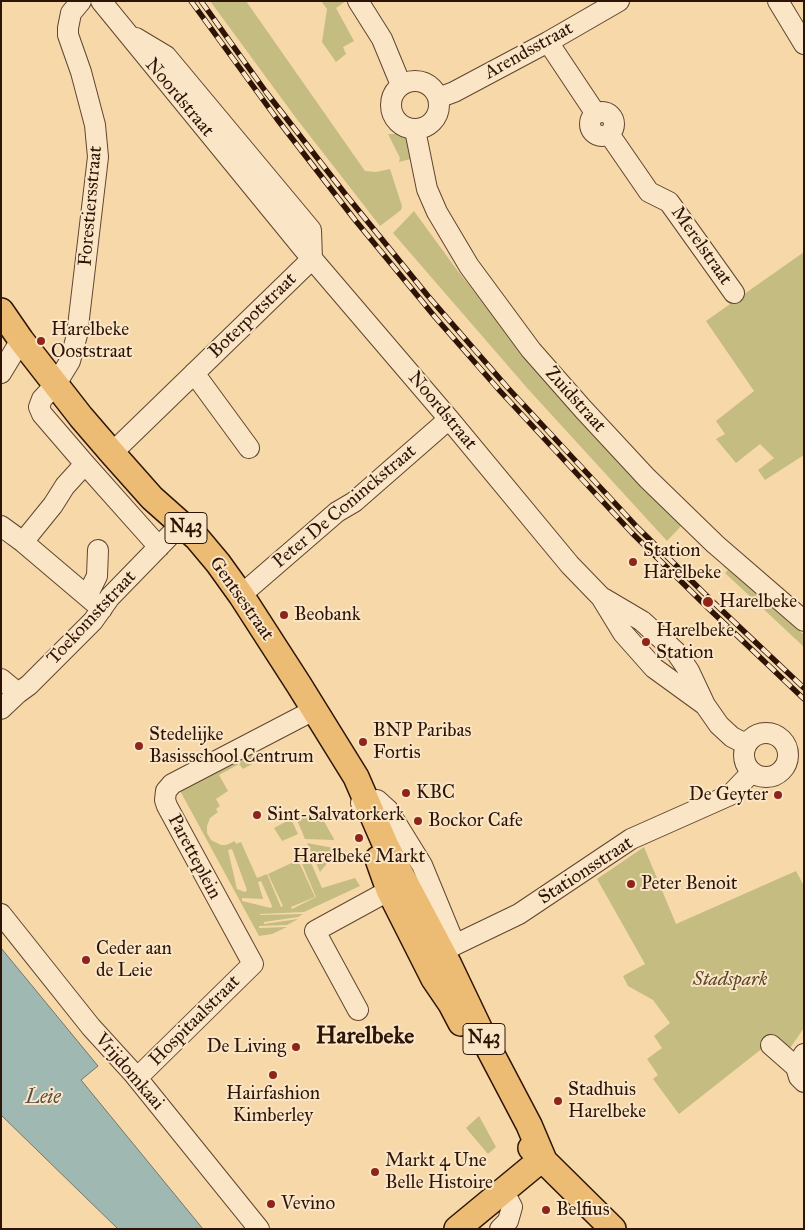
<!DOCTYPE html>
<html>
<head>
<meta charset="utf-8">
<style>
  body { margin:0 }
  #map { position:relative; width:805px; height:1230px; overflow:hidden; background:#f7d8a9; font-family:"IM FELL Great Primer",serif }
  canvas { display:block }
  .frame { position:absolute; inset:0; border:2px solid #2e1406; pointer-events:none }
</style>
</head>
<body>
<div id="map">
<canvas width="805" height="1230"></canvas>
<div class="frame"></div>
</div>
<script>
const g = document.querySelector('canvas').getContext('2d');
g.lineJoin = 'round';
function paint(path, color) { g.fillStyle = color; g.fill(path, 'evenodd'); }
const poly = rows => new Path2D(rows.map(r => 'M' + r).join(''));
function stroke(path, color, width, dash) { g.strokeStyle = color; g.lineWidth = width; g.lineCap = dash ? 'butt' : 'round'; g.setLineDash(dash || []); g.stroke(path); }
function label(font, color, halo, rows, align = 'center') {
  g.font = font + ' "IM FELL Great Primer",serif'; g.lineWidth = 4; g.setLineDash([]); g.textBaseline = 'middle'; g.strokeStyle = halo; g.fillStyle = color; for (const [text, x, y, turn = 0] of rows) {
    g.save(); g.translate(x, y); g.rotate((+turn || 0) * Math.PI / 180); g.textAlign = isNaN(turn) ? turn : align; if (halo) g.strokeText(text, 0, 0); g.fillText(text, 0, 0); g.restore();
  }
}
const green = poly([
  [210,1,246,1,365,171,376,172,390,169,402,206,401,210,380,226,296,118],
  [321,1,346,1,336,8,354,41,343,47,346,54,336,62,322,42,327,9],
  [388,134,402,134,407,138,413,156,411,159,399,162,400,158],
  [414,211,457,270,543,378,682,525,667,541,528,389,393,233],
  [804,252,804,455,765,480,758,470,774,458,760,444,736,463,716,439,725,434,716,421,754,391,706,321],
  [726,563,804,635,804,647,725,573,728,570,723,566],
  [252,749,258,761,243,769,239,764,219,775,228,791,216,799,220,806,216,809,218,812,210,818,207,826,207,833,211,840,221,845,226,845,235,841,236,844,241,842,257,878,267,874,281,907,283,906,268,874,298,860,315,897,291,907,292,909,316,897,300,859,308,856,322,888,355,878,360,886,304,912,260,914,260,915,303,914,298,917,264,922,264,924,298,919,287,925,259,926,259,928,287,927,272,934,259,936,178,787],
  [232,849,247,890,245,892,237,889,228,850],
  [261,881,272,906,271,908,242,901,242,898,263,899,258,882],
  [317,809,334,839,334,840,305,839,297,820],
  [291,819,298,834,282,841,274,828],
  [307,843,339,849,320,872],
  [644,847,676,924,796,871,804,886,804,1028,788,1051,773,1040,679,1114,653,1079,658,1075,647,1059,662,1048,654,1036,670,1023,653,1000,628,986,623,976,645,964,597,879],
  [479,1116,496,1147,488,1154,466,1128]
]);
const water = poly([
  [1,948,98,1066,81,1080,203,1229,118,1229,1,1115,1,948]
]);
const minor = poly([
  [81,1,71,13,68,28,68,35,81,72,95,125,98,157,77,335,70,361,56,384,42,399,39,407,42,414,85,464,159,547],
  [101,1,302,247,449,419,570,565,601,597,623,633,654,668,705,705],
  [358,1,382,39,401,85],
  [778,1,804,44],
  [136,38,166,56,311,230,312,259],
  [548,42,596,114],
  '391 105a24 24 0 1 1 48 0a24 24 0 1 1-48 0Z',
  [438,98,454,92,548,42,619,1],
  '590 124a12 12 0 1 1 24 0a12 12 0 1 1-24 0Z',
  [415,130,427,189,437,212,469,266,531,350,583,409,647,478,715,544,804,621],
  [609,134,649,192,669,202,734,293],
  [1,373,21,340],
  [194,373,249,448],
  [112,453,312,259],
  [1,526,23,542,102,609],
  [23,542,53,505,65,486,85,464],
  [241,595,337,512,354,502,449,419],
  [87,596,97,576,98,550],
  [603,598,642,621,676,652,689,671,705,705,719,725,732,737,746,744],
  [1,679,18,693],
  [1,709,18,693,29,685,93,621,110,597,181,524],
  '744 755a22 22 0 1 1 44 0a22 22 0 1 1-44 0Z',
  [361,803,377,800,388,810,422,865,455,945],
  [1,914,91,1027,133,1073,259,1229],
  [427,948,435,951,442,951,519,914,631,839,730,795,752,772],
  [358,1010,315,931,401,884],
  [771,1045,796,1067],
  [804,1054,796,1067,799,1077,804,1082],
  [137,1078,253,964,167,806,165,800,166,791,172,784,314,710],
  [500,1229,508,1221,512,1207,503,1190]
]);
const major = poly([
  [1,311,21,340,81,417,112,453,152,498,197,538,218,563,241,595,299,685,356,777,386,846,448,963,489,1049,529,1125,543,1158],
  [378,859,389,890,434,979,451,1004,461,1023],
  [531,1148,613,1229],
  [457,1229,543,1158]
]);
const rail = poly([
  [191,1,277,119,355,220,435,317,500,391,632,533,707,607,804,699],
  [201,1,266,92,346,195,428,296,507,387,638,528,712,601,804,688]
]);
const markers = [
  [41,341,5,"#8f2418"],
  [633,562,5,"#8f2418"],
  [708,602,6,"#8f2418"],
  [284,615,5,"#8f2418"],
  [646,642,5,"#8f2418"],
  [363,742,5,"#8f2418"],
  [139,746,5,"#8f2418"],
  [406,793,5,"#8f2418"],
  [778,795,5,"#8f2418"],
  [257,815,5,"#8f2418"],
  [418,821,5,"#8f2418"],
  [359,838,5,"#8f2418"],
  [631,884,5,"#8f2418"],
  [86,960,5,"#8f2418"],
  [296,1047,5,"#8f2418"],
  [273,1075,5,"#8f2418"],
  [558,1101,5,"#8f2418"],
  [375,1172,5,"#8f2418"],
  [271,1204,5,"#8f2418"],
  [546,1210,5,"#8f2418"]
];
const shields = [
  [186,528,42],
  [484,1039,42]
];
const shieldNames = [
  ["N43",186,528],
  ["N43",484,1039]
];
const streetNames = [
  ["Arendsstraat",529,51,-29],
  ["Noordstraat",179,98,50],
  ["Forestiersstraat",91,206,-85],
  ["Merelstraat",701,246,55],
  ["Boterpotstraat",253,316,-44],
  ["Zuidstraat",575,400,48],
  ["Noordstraat",442,411,50],
  ["Peter De Coninckstraat",345,507,-40],
  ["Gentsestraat",241,599,55],
  ["Toekomststraat",92,618,-47],
  ["Paretteplein",194,857,62],
  ["Stationsstraat",586,871,-33],
  ["Hospitaalstraat",195,1021,-45],
  ["Vrijdomkaai",129,1072,49]
];
const poiNames = [
  ["Harelbeke",51,330],
  ["Ooststraat",51,352],
  ["Station",643,551],
  ["Harelbeke",643,573],
  ["Harelbeke",719,602],
  ["Beobank",294,615],
  ["Harelbeke",656,631],
  ["Station",656,653],
  ["BNP Paribas",373,731],
  ["Fortis",373,753],
  ["Stedelijke",149,735],
  ["Basisschool Centrum",149,757],
  ["KBC",416,793],
  ["De Geyter",768,795,"right"],
  ["Sint-Salvatorkerk",267,815],
  ["Bockor Cafe",428,821],
  ["Harelbeke Markt",359,857,"center"],
  ["Peter Benoit",641,884],
  ["Ceder aan",96,949],
  ["de Leie",96,971],
  ["De Living",286,1047,"right"],
  ["Stadhuis",568,1090],
  ["Harelbeke",568,1112],
  ["Hairfashion",273,1094,"center"],
  ["Kimberley",273,1116,"center"],
  ["Markt 4 Une",385,1161],
  ["Belle Histoire",385,1183],
  ["Vevino",281,1204],
  ["Belfius",556,1210]
];
const parkNames = [
  ["Stadspark",730,980]
];
const waterNames = [
  ["Leie",43,1098]
];
const districtNames = [
  ["Harelbeke",365,1037]
];
paint(green, '#c5bc82');
paint(water, '#a0b8b2');
stroke(water, '#72766d', 1);
stroke(minor, '#60452f', 22);
stroke(major, '#2e1406', 28);
stroke(minor, '#fae6c7', 20);
stroke(major, '#ecbc74', 25);
stroke(rail, '#2e1406', 5.5);
stroke(rail, '#fae6c7', 4, [11]);
for (const [x, y, r, color] of markers) { const dot = new Path2D(); dot.arc(x, y, r, 0, 2 * Math.PI); g.fillStyle = color; g.fill(dot); stroke(dot, '#fae6c7', 2); }
for (const [x, y, w] of shields) { const box = new Path2D(); box.roundRect(x - w / 2, y - 15.5, w, 31, 4); g.fillStyle = '#fae6c7'; g.fill(box); stroke(box, '#2e1406', 1); }
label('bold 18px', '#2e1406', null, shieldNames);
label('19px', '#2e1406', '#fae6c7', streetNames);
label('19px', '#2e1406', '#fae6c7', poiNames, 'left');
label('italic 19px', '#5b462b', '#fae6c7', parkNames);
label('italic 20px', '#564d42', '#fae6c7', waterNames);
label('bold 24px', '#2e1406', '#fae6c7', districtNames);
</script>
</body>
</html>
